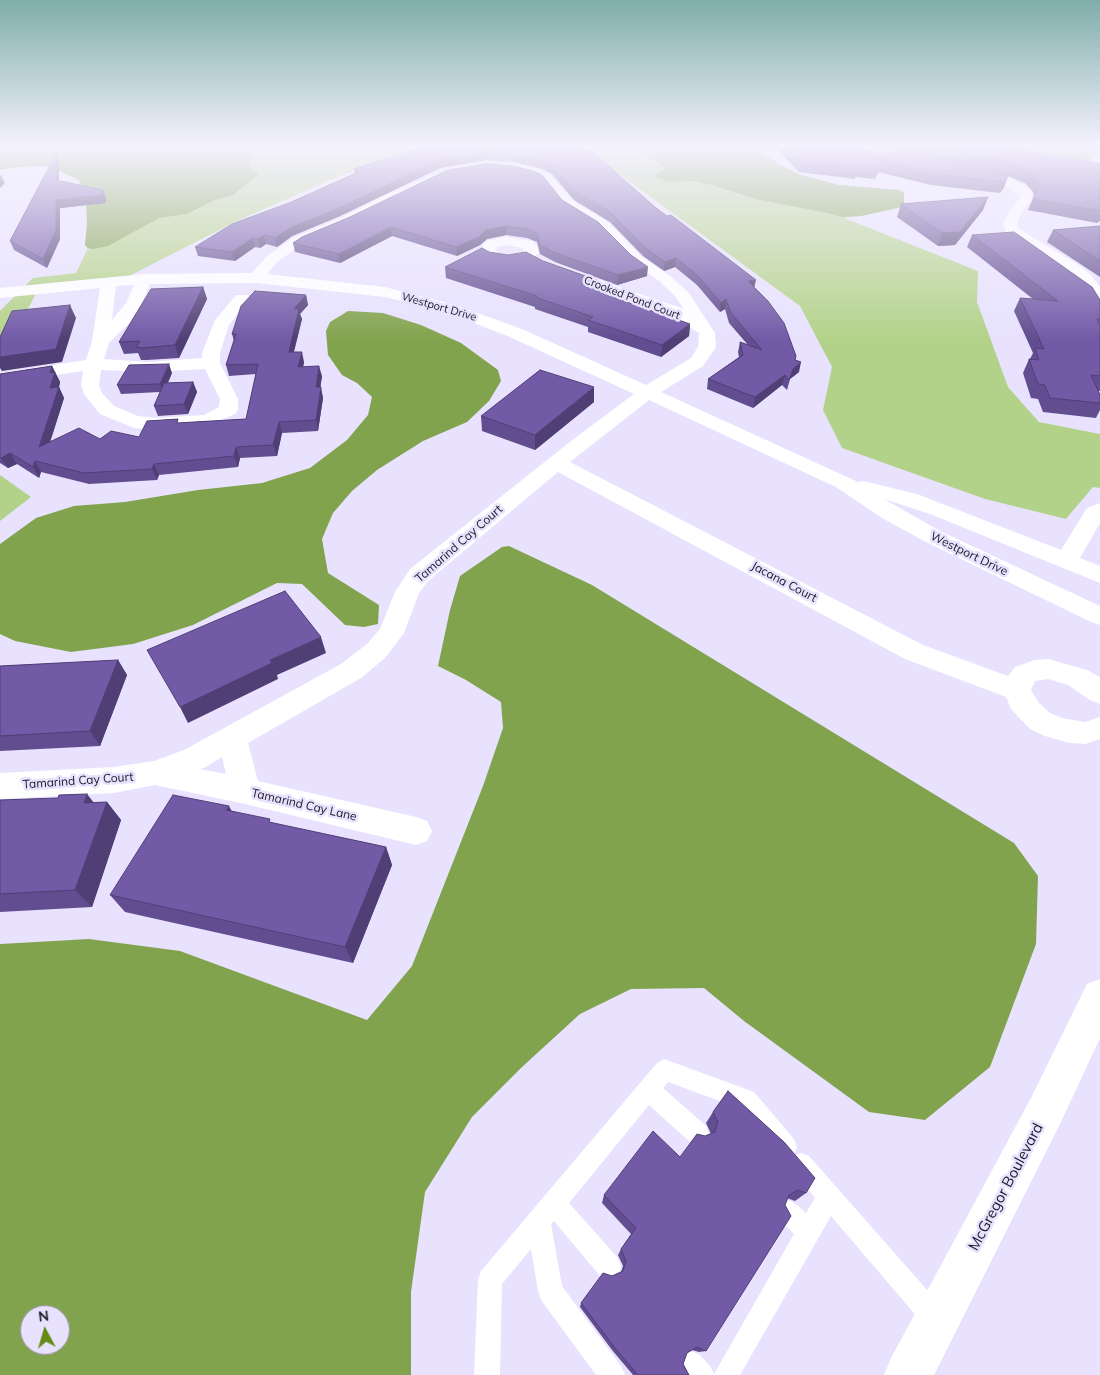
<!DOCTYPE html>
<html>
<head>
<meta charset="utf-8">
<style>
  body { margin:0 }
  #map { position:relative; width:1100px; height:1375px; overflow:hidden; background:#e8e2fe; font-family:Mulish,sans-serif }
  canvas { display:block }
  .north { position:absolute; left:20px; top:1305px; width:50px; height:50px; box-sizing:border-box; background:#e8e2fe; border:1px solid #9792a8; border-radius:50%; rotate:354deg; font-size:14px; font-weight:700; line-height:20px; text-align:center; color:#1d1a26 }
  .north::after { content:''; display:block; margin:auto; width:18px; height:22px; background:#668b15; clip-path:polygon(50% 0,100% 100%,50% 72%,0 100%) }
</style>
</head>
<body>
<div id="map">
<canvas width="1100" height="1375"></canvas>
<div class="north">N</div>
</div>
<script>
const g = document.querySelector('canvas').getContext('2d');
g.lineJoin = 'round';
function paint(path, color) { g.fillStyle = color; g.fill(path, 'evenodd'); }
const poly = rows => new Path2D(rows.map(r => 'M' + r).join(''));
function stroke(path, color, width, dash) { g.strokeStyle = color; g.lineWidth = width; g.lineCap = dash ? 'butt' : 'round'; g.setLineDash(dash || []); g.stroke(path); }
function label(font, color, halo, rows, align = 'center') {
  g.font = font + ' Mulish,sans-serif'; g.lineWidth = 5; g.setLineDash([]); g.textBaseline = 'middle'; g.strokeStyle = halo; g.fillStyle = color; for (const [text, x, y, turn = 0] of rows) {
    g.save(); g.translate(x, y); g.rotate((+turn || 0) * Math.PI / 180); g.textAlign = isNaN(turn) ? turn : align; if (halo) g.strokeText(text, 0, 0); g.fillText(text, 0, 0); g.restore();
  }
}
const green = poly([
  [0,147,121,147,156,149,188,147,429,147,342,175,237,221,129,276,41,284,0,362,0,311,33,278,76,273,88,248,85,245,87,223,86,200,79,180,51,167,44,166,17,167,0,170],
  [570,147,755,147,780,165,809,178,839,185,902,191,904,193,904,203,902,207,861,216,844,218,978,271,977,302,1008,387,1039,422,1100,434,1100,488,1093,487,1066,519,985,499,842,448,823,410,832,367,800,306,592,154],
  [0,475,31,497,0,521]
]);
const water = poly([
  [0,147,121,147,156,149,264,147,255,151,248,165,259,174,233,195,215,200,187,214,159,218,108,246,93,249,88,248,85,245,87,223,86,200,79,180,51,167,44,166,17,167,0,170],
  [635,147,755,147,780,165,798,174,839,185,899,190,904,193,904,203,902,207,861,216,842,217,832,214,756,199,708,184,695,181,668,182,653,176,665,169,662,166],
  [971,147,1100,147,1100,149,1092,158,1084,162],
  [348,311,383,313,421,325,461,343,498,370,501,381,489,401,467,422,423,441,377,470,352,491,333,513,322,539,328,573,379,605,378,624,364,627,345,625,302,584,277,583,193,625,133,644,71,652,15,641,0,634,0,544,36,518,74,506,125,502,198,490,262,483,310,468,347,440,368,415,372,397,357,383,342,375,328,355,326,331,330,322],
  [509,546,592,585,1014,843,1038,876,1036,944,990,1067,925,1120,869,1112,744,1021,704,988,631,989,580,1014,522,1067,472,1117,425,1192,411,1292,411,1375,0,1375,0,944,89,939,180,951,367,1020,412,966,483,786,503,728,501,702,466,680,438,666,450,610,460,576,502,547],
  [30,1315,60,1315,60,1345,30,1345]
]);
const service = poly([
  [664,1059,754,1092,794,1139,797,1147,794,1155,786,1158,778,1155,739,1108,668,1082,663,1088,706,1126,709,1134,706,1142,698,1145,690,1142,649,1105,569,1203,618,1258,621,1267,618,1276,609,1279,600,1276,554,1221,551,1224,562,1286,621,1366,625,1375,596,1375,541,1300,538,1291,531,1249,502,1284,500,1375,474,1375,478,1280,481,1271,657,1063,664,1059],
  [801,1153,809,1156,943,1308,947,1317,943,1326,934,1330,925,1326,831,1216,740,1375,683,1375,678,1364,682,1355,691,1351,700,1355,710,1366,714,1374,794,1234,780,1220,776,1212,780,1204,788,1200,796,1204,806,1213,815,1198,793,1172,790,1164,793,1156,801,1153]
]);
const minor = poly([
  [856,147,889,147,900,155,889,162,866,161,853,154,851,152,856,147],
  [870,151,884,153,886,155,878,155,865,152,870,151],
  [507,163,533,167,551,176,573,201,609,223,642,257,668,274,689,293,715,333,716,347,703,366,661,392,858,482,863,481,917,494,1061,550,1087,508,1100,503,1100,523,1080,558,1100,566,1100,583,930,514,884,499,940,531,1100,606,1100,625,1091,622,924,541,882,518,836,487,649,400,570,462,923,645,1008,676,1015,667,1035,660,1048,659,1087,670,1100,677,1100,704,1090,700,1068,685,1048,679,1035,681,1031,690,1039,703,1050,713,1062,718,1085,722,1100,717,1100,739,1085,744,1070,743,1045,736,1030,729,1011,709,1006,697,905,659,558,472,428,581,419,593,404,633,385,658,361,678,248,743,258,781,416,817,427,821,432,831,427,841,416,845,245,804,155,785,114,793,0,799,0,773,114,767,154,761,184,750,341,664,367,644,380,629,395,592,410,569,571,441,634,394,510,337,443,311,385,297,256,283,150,284,142,303,130,322,109,343,104,359,147,362,202,358,202,353,215,320,236,295,248,295,250,298,229,325,220,353,220,363,238,399,238,410,235,414,208,426,157,430,134,428,100,414,84,394,81,385,83,371,0,383,0,373,86,360,92,341,100,288,0,298,0,288,144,274,252,273,267,256,293,238,341,218,385,195,450,168,454,169,456,172,454,175,395,201,351,224,303,244,277,262,267,274,385,287,455,305,522,329,646,385,691,358,698,347,699,333,672,316,557,275,554,272,557,269,567,269,684,309,675,296,658,280,632,263,599,229,563,207,543,182,526,173,503,170,501,167,503,164,507,163],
  [134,285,126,303,112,320,116,286,134,285],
  [205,369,220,399,219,407,204,415,157,418,138,416,114,406,102,393,99,385,101,370,147,372,205,369],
  [222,757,226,774,200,769,204,768,222,757],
  [971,167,1010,178,1031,190,1033,198,1021,214,1017,224,1018,228,1082,267,1090,274,1100,287,1100,303,1094,301,1080,280,1072,273,1007,233,1003,224,1008,213,1020,198,1020,195,1002,184,967,174,965,171,967,168,971,167],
  [506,237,532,241,538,247,539,253,528,261,509,264,490,261,482,256,480,253,483,244,487,241,506,237],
  [506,245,523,248,524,251,509,256,495,251,497,247,506,245]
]);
const secondary = poly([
  [1100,979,1100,1038,1060,1124,934,1375,884,1375,891,1358,1032,1096,1087,984,1100,979]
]);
const wall = poly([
  [424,147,575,147,656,208,754,288,795,360,799,372,790,379,787,390,782,385,753,408,707,389,708,379,739,357,738,352,740,342,748,345,729,323,725,309,720,312,697,285,675,267,664,271,643,256,610,222,574,200,552,174,542,169,515,162,486,160,440,168,340,216,292,236,277,247,266,244,260,248,255,247,235,261,198,256,195,247,289,203,355,173,354,169],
  [775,147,860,147,864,150,880,154,899,150,893,147,1006,147,1100,166,1100,221,1097,223,1028,210,1034,196,1033,192,1025,183,992,170,1008,176,1004,187,1000,193,931,185,878,172,875,179,855,177,855,179,799,172],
  [56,154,59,162,59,181,103,190,106,198,106,203,60,208,60,239,47,268,14,250,10,241],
  [988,197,983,210,955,245,938,246,897,217,901,204],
  [562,200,647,276,617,285,555,262,540,254,537,242,527,238,506,235,487,239,480,245,457,256,392,236,340,263,295,252,293,243],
  [1100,226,1100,277,1047,242,1053,230],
  [972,235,1100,300,1100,391,1098,391,1100,395,1100,410,1096,418,1043,412,1038,399,1031,398,1023,373,1029,359,1030,359,1033,353,1014,311,1020,298,1033,299,967,247],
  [489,252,543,261,597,280,597,288,617,295,617,299,690,324,689,336,661,357,588,332,588,327,535,309,535,307,446,278,445,267],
  [203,287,207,299,179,358,147,360,141,360,138,353,124,354,119,342],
  [306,295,308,305,300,314,302,319,294,352,304,362,303,367,322,376,320,387,323,398,318,431,282,433,277,456,240,458,238,467,159,475,157,480,89,484,41,472,39,478,17,464,8,468,0,463,0,374,52,366,60,382,59,387,64,398,50,442,139,437,179,423,246,419,256,374,229,376,226,365,234,341,232,334],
  [172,373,168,383,193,382,197,392,188,414,158,416,154,406,160,392,121,394,117,385],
  [594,402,535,450,482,431,481,416],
  [118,660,127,675,100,746,0,751,0,666],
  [0,800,94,802,107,802,121,820,92,907,0,912],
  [232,811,272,823,386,847,392,865,353,963,125,912,110,895],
  [713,1112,806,1193,795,1201,787,1198,706,1351,699,1352,692,1350,687,1353,683,1364,689,1375,633,1375,612,1350,580,1307,581,1303,612,1276,621,1272,623,1266,618,1255,621,1249,631,1234,602,1203,604,1195,680,1157,705,1136,711,1134,706,1123]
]);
const shadedWall = poly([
  [485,152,486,160,440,168,340,216,292,236,277,247,275,238,290,228,439,160],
  [56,154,59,162,59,189,56,180],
  [1,175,5,183,0,188,0,176],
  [1008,176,1004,187,1000,193,1004,182],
  [103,190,106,198,106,203,60,208,60,239,47,268,43,259,56,200],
  [988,197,983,210,955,245,938,246,942,233],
  [506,226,506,235,487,239,480,245,457,256,456,247,486,230],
  [391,227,392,236,340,263,339,254],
  [264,235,266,244,260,248,258,239],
  [253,238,255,247,235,261,232,252],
  [676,258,675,267,664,271,665,262],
  [648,267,647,276,617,285,618,275],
  [597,280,597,291,582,284],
  [756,280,754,289,748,281],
  [203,287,207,299,179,358,175,345],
  [306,295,308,305,300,314,302,319,291,362,289,352,294,309],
  [726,299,725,309,720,312,721,303],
  [70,305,76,318,62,362,2,371,0,368,0,355],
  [690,324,689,336,661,357,662,345],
  [302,352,304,362,301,378,298,367],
  [801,362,799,372,790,379,787,390,793,369],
  [169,364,172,373,163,392,160,384],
  [52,366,60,382,57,395,59,387,64,398,45,458,39,447,50,388,50,373],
  [319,366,322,376,319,398,316,387],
  [785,375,782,385,753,408,755,397],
  [193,382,197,392,188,414,184,404],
  [321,387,323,398,318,431,316,420],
  [594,387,594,402,535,450,535,435],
  [279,422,282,433,277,456,273,445],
  [236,447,240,458,238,467,234,456],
  [10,453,17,464,8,468,1,458],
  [35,461,41,472,39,478,33,467],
  [154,464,159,475,157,480,152,469],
  [321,637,326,653,277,675,278,679,188,723,180,707,270,660],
  [118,660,127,675,100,746,90,731],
  [87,794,102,813,84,803],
  [107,802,121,820,92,907,75,890],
  [229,806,239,825,226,810],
  [386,847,392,865,353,963,345,947]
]);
const building = poly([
  [424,147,575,147,593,152,656,208,667,216,671,215,756,280,748,281,768,301,784,323,796,356,795,360,801,362,793,369,789,380,785,375,755,397,708,379,743,355,740,342,762,350,731,313,726,299,721,303,698,276,676,258,665,262,644,247,611,213,574,191,552,166,542,161,515,154,485,152,439,160,339,208,290,228,275,238,264,235,258,239,253,238,232,252,195,247,232,224,289,203,361,171,354,169,424,147],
  [787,147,860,147,864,150,880,154,899,150,988,169,1008,176,1004,182,934,174,881,161,878,168,858,166,857,168,801,162,787,147],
  [936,147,1006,147,1059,158,1062,156,1100,164,1098,166,1100,166,1100,181,1099,182,1100,182,1100,211,1033,199,1039,186,1038,181,1030,172,996,159,936,147],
  [56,154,56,180,103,190,103,195,56,200,56,230,43,259,10,241,56,154],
  [486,164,514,166,533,171,542,175,562,200,598,222,631,255,648,267,618,275,555,253,540,245,537,234,527,229,506,226,486,230,479,237,456,247,391,227,339,254,293,243,302,237,350,217,448,170,486,164],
  [988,197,960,232,942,233,901,204,988,197],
  [1100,226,1100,261,1053,230,1100,226],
  [1014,232,1092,287,1100,300,1100,319,1097,319,1100,325,1100,376,1091,375,1100,395,1100,403,1050,398,1045,385,1038,384,1029,359,1039,360,1035,348,1044,349,1020,298,1058,301,972,235,1014,232],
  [482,248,489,252,508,255,526,252,543,261,597,280,582,284,617,295,612,297,690,324,662,345,588,320,593,317,535,297,537,296,445,267,482,248],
  [203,287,175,345,142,348,136,347,140,341,119,342,151,289,203,287],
  [255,291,306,295,294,309,299,309,289,352,302,352,298,367,319,366,316,387,321,387,316,420,279,422,273,445,236,447,234,456,154,464,152,469,84,473,35,461,33,467,10,453,1,458,0,457,0,374,52,366,50,373,55,372,50,388,59,387,39,447,79,428,100,439,111,431,139,437,147,421,178,419,177,423,246,419,258,364,226,365,236,334,232,334,241,306,255,291],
  [70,305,56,349,0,357,0,337,12,311,70,305],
  [169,364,160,384,117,385,129,365,169,364],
  [540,370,594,387,535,435,481,416,540,370],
  [193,382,184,404,154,406,164,383,193,382],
  [285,591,321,637,270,660,272,663,180,707,147,650,285,591],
  [118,660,90,731,0,736,0,666,118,660],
  [87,794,84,803,107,802,75,890,0,894,0,800,58,798,59,795,87,794],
  [173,795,229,806,226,810,270,819,269,822,386,847,345,947,110,895,173,795],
  [728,1091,784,1142,815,1178,806,1193,798,1190,789,1195,785,1205,791,1216,706,1351,697,1347,687,1353,683,1364,689,1375,638,1375,615,1348,581,1303,603,1273,612,1276,623,1271,626,1261,621,1249,636,1228,604,1195,653,1131,680,1157,697,1134,705,1136,715,1132,718,1122,713,1112,728,1091]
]);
const farStreetnames = [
  ["Crooked Pond Court",632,298,21],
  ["Westport Drive",439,307,16]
];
const streetNames = [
  ["Tamarind Cay Court",459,544,-41],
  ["Westport Drive",969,554,26],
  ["Jacana Court",784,582,28],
  ["Tamarind Cay Court",78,781,-4],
  ["Tamarind Cay Lane",304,805,13]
];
const nearStreetnames = [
  ["McGregor Boulevard",1006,1187,-62]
];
paint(green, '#b3d289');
paint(water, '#82a34d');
paint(service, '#fff');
paint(minor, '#fff');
paint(secondary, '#fff');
paint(wall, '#624d90');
paint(shadedWall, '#503f75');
paint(building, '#725aa7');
stroke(building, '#503f75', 1);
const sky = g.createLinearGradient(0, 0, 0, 340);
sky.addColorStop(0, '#7fadaa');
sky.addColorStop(0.43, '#f5f2ff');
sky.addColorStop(1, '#f5f2ff00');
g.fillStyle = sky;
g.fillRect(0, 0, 1100, 340);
label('11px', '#1d1a26', '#e8e2fe', farStreetnames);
label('12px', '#1d1a26', '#e8e2fe', streetNames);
label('15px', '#1d1a26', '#e8e2fe', nearStreetnames);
</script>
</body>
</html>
